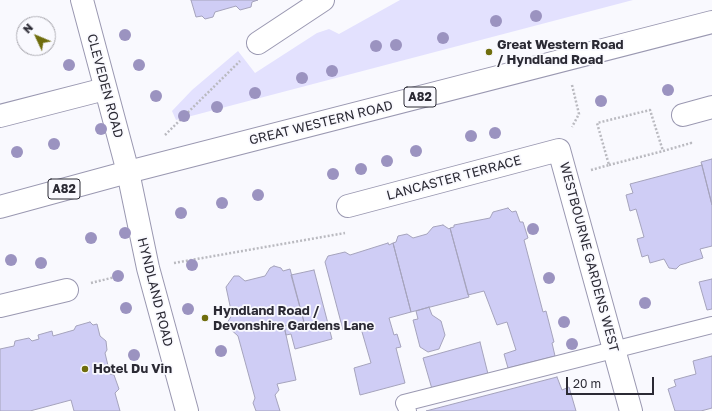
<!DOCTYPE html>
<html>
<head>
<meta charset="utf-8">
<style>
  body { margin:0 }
  #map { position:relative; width:712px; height:411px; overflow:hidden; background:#f9f9fe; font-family:"Golos Text",sans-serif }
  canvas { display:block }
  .north { position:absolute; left:16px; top:16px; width:40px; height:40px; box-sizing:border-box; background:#f9f9fe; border:1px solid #a7a6ad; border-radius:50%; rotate:314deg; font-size:11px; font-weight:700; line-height:16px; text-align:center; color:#2b2a34 }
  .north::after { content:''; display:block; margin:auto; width:14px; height:18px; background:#6f6d0d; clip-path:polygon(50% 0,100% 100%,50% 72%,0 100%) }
  .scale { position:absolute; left:566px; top:377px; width:88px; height:18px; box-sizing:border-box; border:2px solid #2b2a34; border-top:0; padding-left:5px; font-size:12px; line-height:14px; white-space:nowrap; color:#2b2a34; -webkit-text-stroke:3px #f9f9fe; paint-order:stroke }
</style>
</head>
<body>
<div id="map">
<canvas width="712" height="411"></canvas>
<div class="north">N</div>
<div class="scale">20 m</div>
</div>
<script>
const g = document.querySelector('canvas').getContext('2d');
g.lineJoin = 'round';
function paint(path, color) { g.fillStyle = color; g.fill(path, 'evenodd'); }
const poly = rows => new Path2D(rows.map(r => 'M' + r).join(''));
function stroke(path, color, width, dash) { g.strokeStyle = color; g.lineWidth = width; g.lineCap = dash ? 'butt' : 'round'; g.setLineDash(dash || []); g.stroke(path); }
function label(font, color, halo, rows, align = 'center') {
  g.font = font + ' "Golos Text",sans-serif'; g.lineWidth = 3.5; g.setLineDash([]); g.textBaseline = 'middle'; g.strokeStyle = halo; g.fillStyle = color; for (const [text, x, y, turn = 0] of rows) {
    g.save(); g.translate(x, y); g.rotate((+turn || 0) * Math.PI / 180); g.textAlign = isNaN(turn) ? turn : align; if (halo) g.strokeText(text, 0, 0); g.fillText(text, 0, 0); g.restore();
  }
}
const green = poly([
  [400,0,633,0,176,120,172,111,192,90,238,51,255,73,317,33,329,29,339,34]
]);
const building = poly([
  [191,0,258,0,252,2,251,7,240,10,236,6,215,12,213,17,205,19,202,16,196,17,191,0],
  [712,159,712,205,701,162,712,159],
  [702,165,712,205,712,246,700,249,703,258,680,265,676,269,669,268,664,259,650,263,648,255,642,257,637,239,644,237,636,209,630,211,626,195,633,193,630,184,702,165],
  [508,208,512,212,516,211,520,222,523,222,528,238,524,240,543,312,546,311,554,342,552,343,555,356,508,368,504,354,516,350,507,322,497,325,484,291,468,295,450,228,454,227,454,225,490,218,493,212,508,208],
  [443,225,449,229,450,228,469,297,411,312,393,243,396,242,398,236,407,234,413,238,427,234,433,227,443,225],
  [388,243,389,245,393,243,411,312,389,318,394,335,397,334,401,347,396,348,405,383,360,395,354,368,371,363,360,325,343,330,325,262,328,256,345,252,350,255,388,243],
  [274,266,281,268,283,271,290,269,304,322,284,326,296,380,277,384,279,390,275,395,280,411,256,411,253,403,255,398,238,336,228,327,227,323,232,315,226,287,234,276,239,276,245,281,265,276,270,268,274,266],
  [314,270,332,339,295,349,291,334,286,335,284,326,304,322,291,275,314,270],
  [712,279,712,309,707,310,699,282,712,279],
  [429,307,432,315,441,321,445,335,439,349,428,352,420,347,413,320,418,319,416,311,429,307],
  [90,322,93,325,97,324,100,336,106,341,107,350,105,353,110,374,114,375,119,389,115,393,120,411,74,411,71,400,30,411,0,411,0,349,14,346,15,341,29,338,32,341,39,339,38,335,52,331,53,336,74,330,76,326,90,322],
  [480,342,488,374,432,389,423,358,480,342],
  [712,356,712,408,701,411,675,411,668,389,676,386,674,380,696,374,693,361,712,356],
  [557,377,562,390,569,387,576,411,426,411,557,377]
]);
const path = poly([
  [572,85,579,114,572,127],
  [165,135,240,61],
  [609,165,663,151],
  [591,170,609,165,597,123,650,110,663,151,691,143,690,141],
  [174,263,345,233],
  [91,283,123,275]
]);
const service = poly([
  [408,411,404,403,712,325]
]);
const minor = poly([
  [258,43,323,0],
  [683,115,712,107],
  [0,116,105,89],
  [348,206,559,150,631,411],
  [0,306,67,290]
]);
const tertiary = poly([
  [82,0,128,172,148,268,187,411]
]);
const primary = poly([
  [0,207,128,172,712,22]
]);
const trees = [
  [536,16],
  [496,21],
  [125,35],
  [443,38],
  [396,45],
  [376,46],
  [69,65],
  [139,65],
  [332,71],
  [302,78],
  [668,90],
  [255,93],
  [156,96],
  [601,101],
  [217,107],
  [184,116],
  [101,129],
  [495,133],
  [471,136],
  [54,144],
  [416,151],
  [17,152],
  [387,161],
  [361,169],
  [333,174],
  [258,195],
  [222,203],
  [181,213],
  [533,229],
  [125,233],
  [91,238],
  [11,260],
  [41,263],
  [192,265],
  [118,276],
  [549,278],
  [645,303],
  [126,308],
  [188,309],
  [564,322],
  [572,344],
  [221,351],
  [134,355]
];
const markers = [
  [489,52,4,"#6f6d0d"],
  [205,318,4,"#6f6d0d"],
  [85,369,4,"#6f6d0d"]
];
const shields = [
  [420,97,32],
  [64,189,32]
];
const shieldNames = [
  ["A82",420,97],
  ["A82",64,189]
];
const poiNames = [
  ["Great Western Road",497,45],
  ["/ Hyndland Road",497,60],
  ["Hyndland Road /",213,311],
  ["Devonshire Gardens Lane",213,326],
  ["Hotel Du Vin",93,369]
];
const streetNames = [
  ["CLEVEDEN ROAD",105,86,75],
  ["GREAT WESTERN ROAD",321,123,-14],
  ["LANCASTER TERRACE",454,178,-15],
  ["WESTBOURNE GARDENS WEST",589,257,75],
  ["HYNDLAND ROAD",155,292,76]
];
paint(green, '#e3e1fe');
paint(building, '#cfcdf5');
stroke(building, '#a5a3bc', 1);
stroke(service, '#9a98b1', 18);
stroke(minor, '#9a98b1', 24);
stroke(tertiary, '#9a98b1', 24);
stroke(primary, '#9a98b1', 24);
stroke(path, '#babac0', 2.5, [2, 2]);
stroke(service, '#fff', 16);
stroke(minor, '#fff', 22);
stroke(tertiary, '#fff', 22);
stroke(primary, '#fff', 22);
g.fillStyle = '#9b93c0';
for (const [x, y] of trees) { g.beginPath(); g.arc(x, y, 6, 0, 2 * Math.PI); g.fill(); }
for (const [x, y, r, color] of markers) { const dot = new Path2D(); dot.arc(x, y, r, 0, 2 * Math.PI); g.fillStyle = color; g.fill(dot); stroke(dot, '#f9f9fe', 1.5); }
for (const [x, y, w] of shields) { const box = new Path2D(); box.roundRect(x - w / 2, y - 10, w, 20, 3); g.fillStyle = '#f9f9fe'; g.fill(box); stroke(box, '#2b2a34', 1); }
label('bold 12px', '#2b2a34', null, shieldNames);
label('bold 13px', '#2b2a34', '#f9f9fe', poiNames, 'left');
label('13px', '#2b2a34', '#f9f9fe', streetNames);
</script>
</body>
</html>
